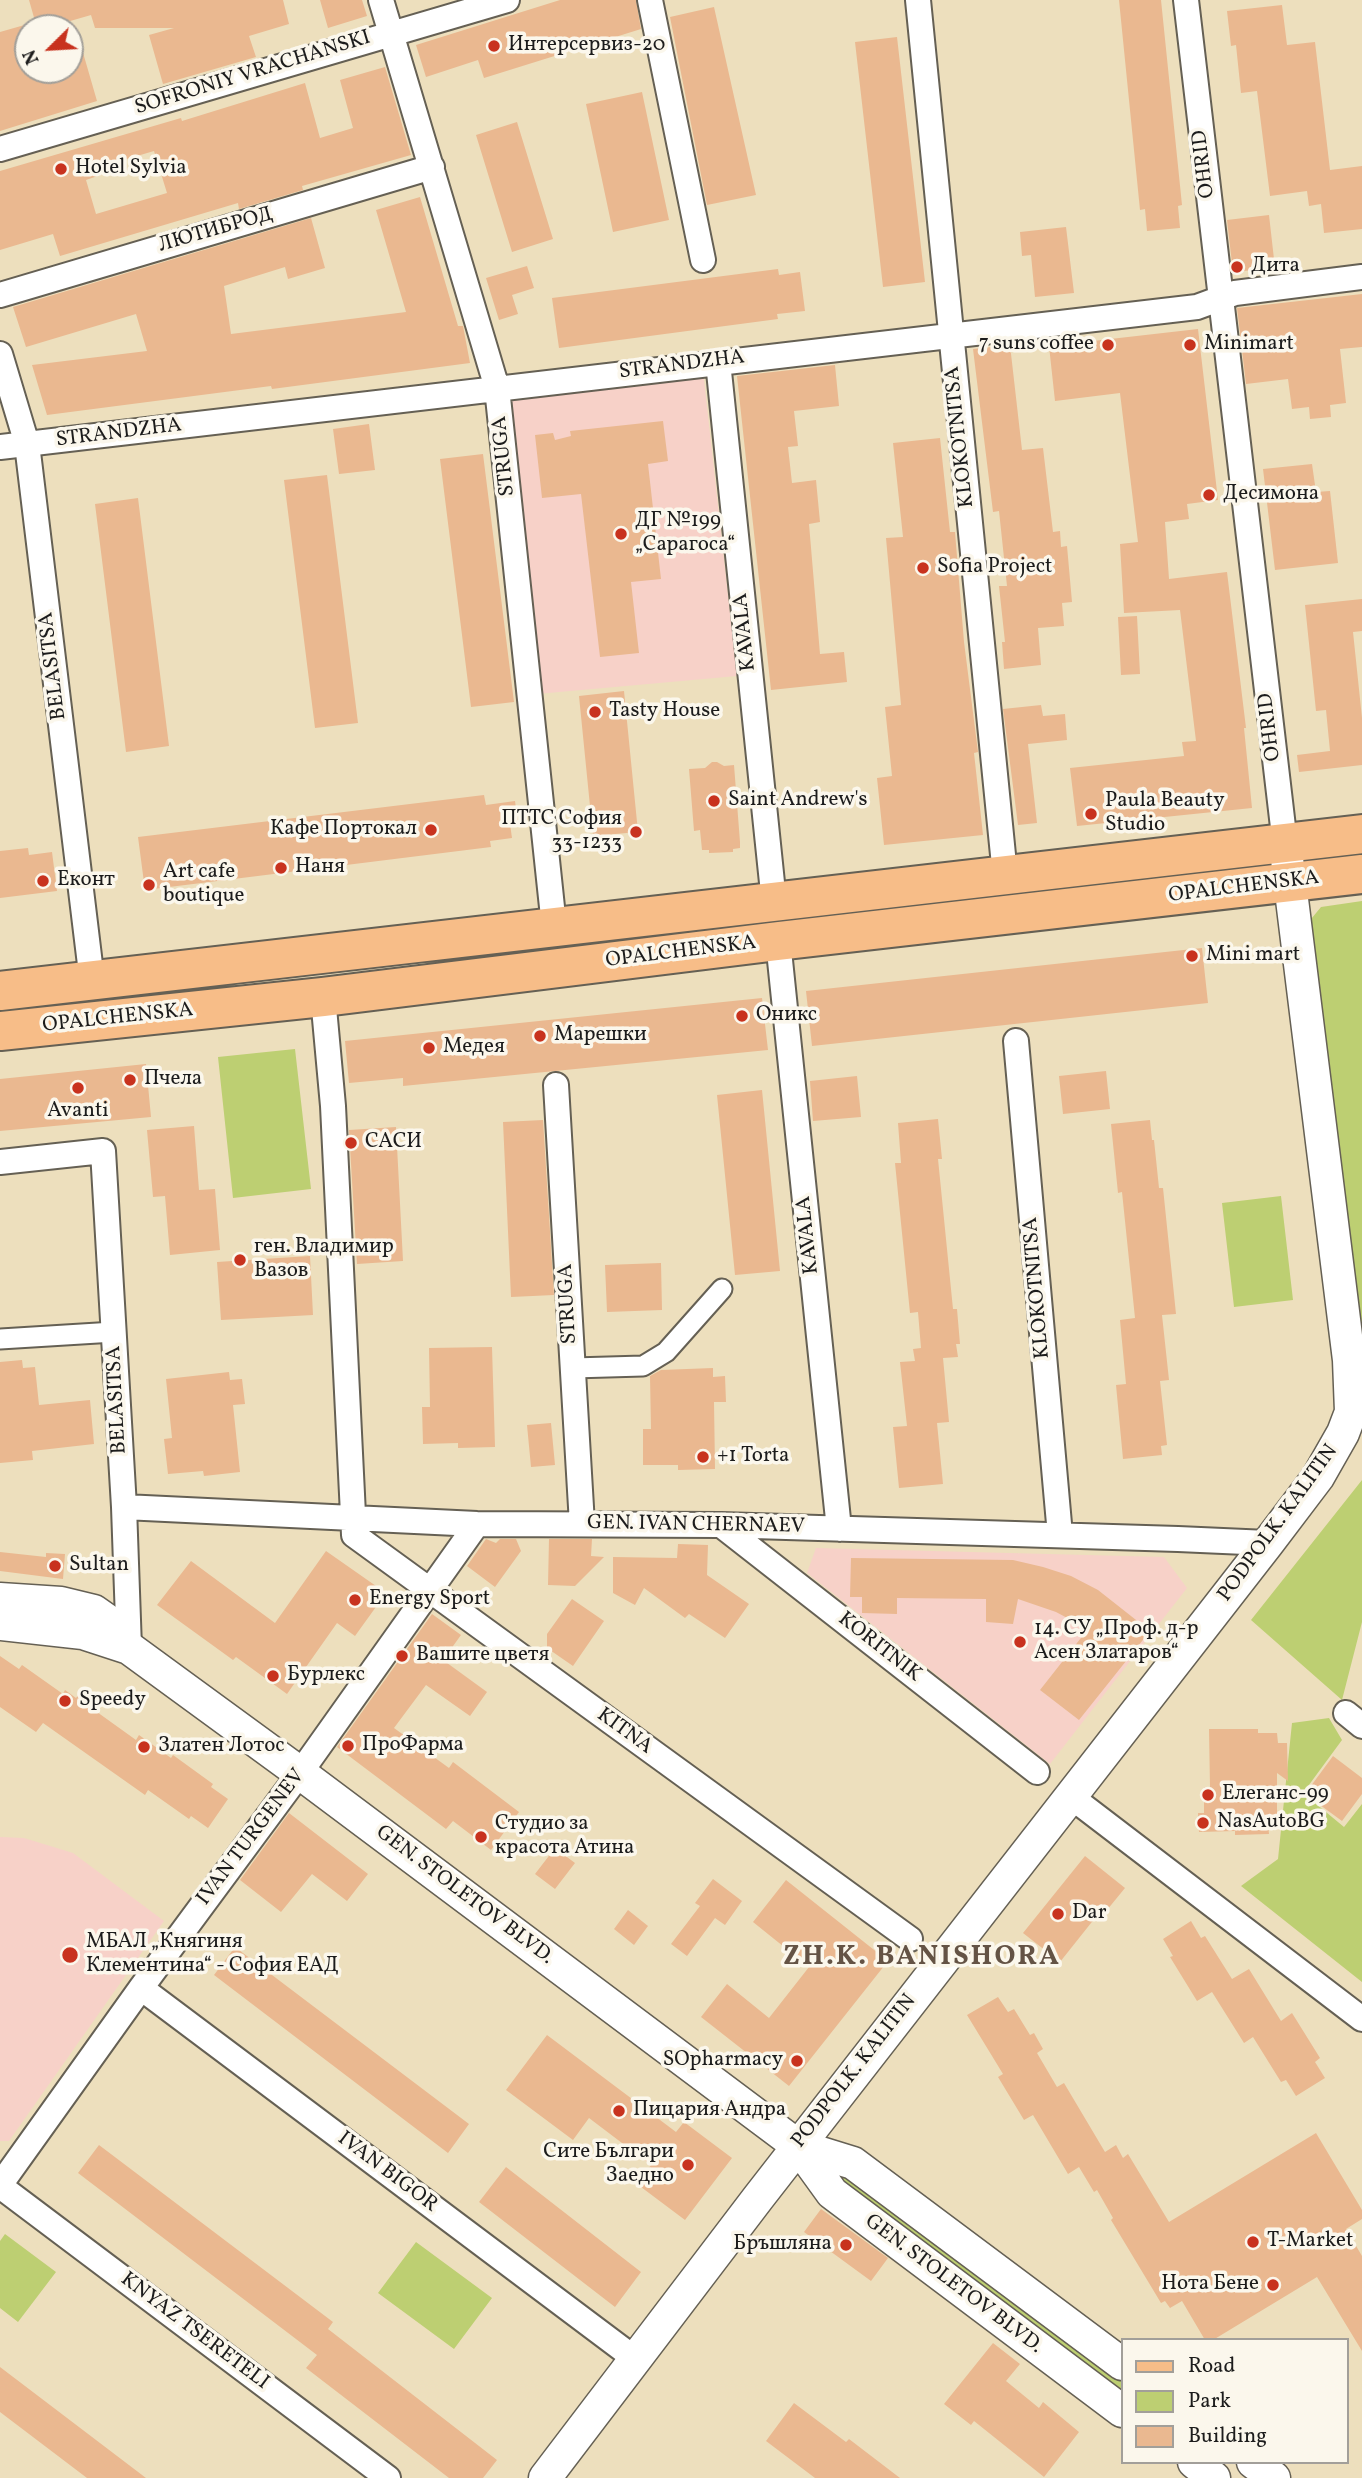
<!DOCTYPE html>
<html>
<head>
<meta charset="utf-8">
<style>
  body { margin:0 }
  #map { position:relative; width:1362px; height:2478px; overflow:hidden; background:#eddfbd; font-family:Vollkorn,serif }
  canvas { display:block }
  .legend { position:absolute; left:1121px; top:2338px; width:228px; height:126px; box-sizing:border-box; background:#fbf7ec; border:2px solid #a29f99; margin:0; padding:9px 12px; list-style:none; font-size:21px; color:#1c1c1c }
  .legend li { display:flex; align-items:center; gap:14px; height:35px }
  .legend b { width:35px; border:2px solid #a29f99 }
  .north { position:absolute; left:14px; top:14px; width:70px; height:70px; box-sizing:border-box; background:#fbf7ec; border:2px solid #a29f99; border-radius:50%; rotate:246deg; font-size:19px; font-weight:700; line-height:28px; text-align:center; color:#1c1c1c }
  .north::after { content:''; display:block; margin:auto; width:24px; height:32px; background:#c8321e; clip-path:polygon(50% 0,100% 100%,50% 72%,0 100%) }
</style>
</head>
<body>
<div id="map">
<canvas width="1362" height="2478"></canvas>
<ul class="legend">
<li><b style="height:9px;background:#f7bd88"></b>Road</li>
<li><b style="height:19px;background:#bdcf72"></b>Park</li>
<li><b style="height:19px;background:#eab890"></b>Building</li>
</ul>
<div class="north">N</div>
</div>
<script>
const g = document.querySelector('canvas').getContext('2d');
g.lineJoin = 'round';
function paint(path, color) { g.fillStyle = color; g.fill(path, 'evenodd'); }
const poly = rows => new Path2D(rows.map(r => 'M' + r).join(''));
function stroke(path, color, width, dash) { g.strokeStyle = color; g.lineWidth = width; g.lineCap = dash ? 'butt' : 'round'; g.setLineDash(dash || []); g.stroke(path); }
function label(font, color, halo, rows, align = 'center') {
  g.font = font + ' Vollkorn,serif'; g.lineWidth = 7; g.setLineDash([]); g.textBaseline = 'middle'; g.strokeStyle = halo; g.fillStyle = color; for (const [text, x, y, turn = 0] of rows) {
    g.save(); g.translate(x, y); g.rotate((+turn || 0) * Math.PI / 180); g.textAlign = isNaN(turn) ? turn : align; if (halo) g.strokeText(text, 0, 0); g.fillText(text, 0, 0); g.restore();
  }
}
const built = poly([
  [703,371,737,676,537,694,508,392],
  [816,1548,1164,1557,1187,1588,1050,1764,807,1573],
  [0,1837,24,1838,73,1853,164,1921,9,2141,0,2141]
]);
const green = poly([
  [1362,901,1362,1384,1302,930,1321,907],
  [295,1049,311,1189,233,1198,218,1057],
  [1281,1196,1293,1300,1234,1307,1222,1203],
  [1362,1480,1362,1622,1342,1700,1251,1620],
  [1329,1718,1342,1740,1303,1793,1344,1827,1362,1804,1362,1982,1241,1886,1278,1859,1292,1723],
  [844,2172,1122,2379,1122,2394,839,2187,837,2176],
  [5,2234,56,2272,18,2322,0,2308,0,2241],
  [416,2242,492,2298,454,2349,378,2293]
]);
const building = poly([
  [29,0,283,0,289,24,249,36,256,57,163,84,149,35,174,28,95,28,91,15,46,28,37,28],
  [320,0,362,0,367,16,328,28],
  [560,0,636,0,641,29,484,78,478,60,426,77,416,45],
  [1119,0,1161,0,1182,205,1178,206,1180,228,1147,231,1145,209,1140,210],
  [1282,5,1287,45,1315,42,1330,170,1362,166,1362,229,1324,233,1321,204,1309,206,1307,191,1270,196,1257,91,1241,93,1236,45,1231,46,1227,11],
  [714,7,756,195,707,205,670,17],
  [28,24,28,70,70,70,70,26,75,25,97,101,0,131,0,32],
  [897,37,925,282,883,287,855,42],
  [385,67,411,155,302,186,303,190,239,209,238,203,60,256,53,234,0,250,0,171,181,118,182,121,305,83,320,138,353,128,340,80],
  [154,151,167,193,96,214,86,180,115,170,113,163],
  [642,92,669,220,613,232,586,104],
  [517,122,553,239,512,252,476,135],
  [420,197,458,326,463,326,470,363,272,389,271,386,47,415,32,365,147,351,136,314,26,347,13,307,311,218,325,268,288,279,285,267,224,286,231,334,406,312,376,210],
  [1269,215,1275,268,1233,272,1227,220],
  [1066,227,1074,293,1035,297,1031,255,1022,256,1020,232],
  [527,266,534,288,512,295,518,314,499,320,486,278],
  [778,269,779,275,800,272,805,311,777,314,778,319,559,348,552,298],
  [1362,294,1362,347,1340,349,1346,403,1330,405,1331,417,1310,419,1309,407,1292,409,1288,379,1246,384,1237,308],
  [1198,329,1218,500,1187,504,1189,519,1165,522,1169,579,1227,572,1246,728,1244,728,1252,808,1077,826,1070,768,1184,756,1182,742,1196,741,1180,610,1124,613,1120,544,1138,542,1120,393,1055,401,1049,346],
  [1010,345,1022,450,1043,448,1053,532,1060,531,1061,547,1067,546,1072,602,1062,603,1064,626,1038,628,1041,665,1004,669,1002,642,1005,642,999,586,1007,586,999,511,993,512,973,349],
  [835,365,839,406,794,411,798,446,788,447,792,483,816,480,820,522,809,524,820,654,844,652,847,682,771,690,737,376],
  [663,421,668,461,648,464,661,579,631,582,639,653,600,657,581,494,542,498,535,435,553,433,555,440,571,436,570,431],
  [369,424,375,470,339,474,333,429],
  [940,438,950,532,955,532,964,642,978,752,974,753,983,835,884,845,877,778,892,776,885,707,901,705,886,538,903,537,893,443],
  [483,454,514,702,471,707,440,459],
  [1312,464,1316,492,1330,491,1338,563,1275,570,1263,469],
  [327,475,358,723,315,728,284,480],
  [138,498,169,746,126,752,95,504],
  [1362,599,1362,631,1353,632,1362,718,1362,765,1299,772,1297,755,1330,751,1326,710,1316,711,1305,605],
  [1137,616,1140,674,1121,675,1118,617],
  [624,691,638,832,593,836,579,696],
  [1041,705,1043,716,1065,714,1067,740,1028,744,1037,823,1018,825,1003,709],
  [712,762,717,762,724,766,734,765,740,842,740,848,733,849,733,852,709,853,709,850,702,850,700,830,694,831,689,769,705,768],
  [484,795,486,805,515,801,518,823,510,824,512,838,490,841,491,847,145,890,138,837],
  [28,848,29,855,52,852,57,891,0,898,0,851],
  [1202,948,1208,1003,812,1046,806,991],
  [762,998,768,1050,403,1086,403,1078,349,1083,345,1041],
  [146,1064,151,1117,0,1131,0,1079],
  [1106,1071,1110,1109,1063,1114,1059,1076],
  [857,1076,861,1117,813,1121,810,1081],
  [762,1090,780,1271,735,1275,717,1095],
  [938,1119,942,1159,938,1159,953,1309,957,1309,960,1344,956,1344,958,1357,943,1358,949,1422,937,1423,943,1484,899,1488,893,1427,907,1426,900,1362,915,1361,913,1349,921,1348,918,1312,910,1313,895,1163,901,1163,898,1123],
  [543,1120,554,1295,511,1297,503,1122],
  [1150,1120,1152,1140,1154,1140,1159,1188,1163,1188,1176,1314,1162,1315,1169,1380,1160,1381,1167,1445,1161,1446,1162,1455,1123,1459,1116,1385,1126,1384,1120,1320,1135,1318,1122,1192,1118,1193,1111,1124],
  [194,1126,199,1190,215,1189,220,1250,170,1255,165,1196,153,1197,147,1130],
  [396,1127,403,1261,357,1264,349,1130],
  [310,1256,313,1315,221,1320,217,1262],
  [661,1263,662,1310,607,1312,605,1265],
  [492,1347,495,1447,458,1448,458,1443,423,1444,422,1407,430,1407,429,1348],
  [22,1360,23,1368,35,1367,39,1405,90,1400,94,1444,32,1451,33,1460,0,1463,0,1362],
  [713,1368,713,1377,725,1376,726,1402,714,1402,715,1469,678,1470,678,1465,643,1465,643,1429,651,1429,650,1376,661,1370],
  [229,1372,230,1380,242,1379,245,1404,233,1405,240,1472,204,1476,203,1471,168,1474,164,1439,172,1438,166,1379],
  [551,1423,555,1465,531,1467,527,1425],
  [486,1539,496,1543,500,1539,516,1539,521,1551,495,1587,467,1566],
  [549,1539,592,1539,591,1556,604,1557,575,1586,548,1585],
  [678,1544,708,1545,707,1575,749,1604,725,1638,689,1614,685,1618,644,1588,635,1605,613,1593,613,1557,677,1558],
  [326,1551,386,1593,355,1636,337,1623,287,1694,236,1657,233,1660,157,1605,191,1561,275,1623],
  [0,1552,46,1557,46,1553,65,1554,63,1579,0,1571],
  [851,1558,1013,1560,1043,1567,1071,1576,1098,1590,1150,1631,1079,1720,1040,1690,1088,1629,1056,1612,1018,1599,1013,1624,986,1622,986,1599,897,1598,897,1614,862,1613,862,1597,850,1597],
  [572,1599,604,1621,573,1666,547,1648,547,1634],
  [432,1614,461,1635,443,1660,487,1692,470,1716,426,1685,394,1728,449,1768,453,1762,519,1812,491,1850,453,1821,446,1829,337,1747],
  [0,1656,19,1669,22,1665,63,1694,65,1690,76,1698,80,1693,100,1708,97,1712,136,1740,139,1735,171,1758,173,1755,213,1784,211,1787,228,1799,208,1828,191,1816,189,1819,148,1790,145,1795,43,1723,36,1732,0,1707],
  [1209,1729,1258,1729,1258,1733,1277,1733,1278,1743,1287,1743,1288,1781,1277,1773,1277,1824,1268,1824,1269,1834,1235,1835,1235,1831,1199,1832,1198,1813,1204,1813,1204,1787,1210,1787],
  [1333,1756,1362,1778,1362,1794,1342,1821,1305,1794],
  [289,1813,368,1874,347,1901,312,1874,281,1912,240,1880],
  [555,1848,575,1863,555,1889,535,1874],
  [1085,1856,1125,1888,1098,1921,1095,1918,1060,1962,1023,1933],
  [713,1879,742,1901,725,1925,715,1918,687,1956,671,1944,700,1906,695,1903],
  [786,1880,888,1961,789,2086,701,2017,727,1984,769,2018,809,1967,753,1922],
  [628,1910,648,1926,634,1945,614,1929],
  [1191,1921,1201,1938,1205,1936,1232,1979,1249,1969,1281,2021,1292,2013,1320,2058,1315,2062,1325,2078,1296,2096,1286,2080,1281,2082,1253,2037,1244,2043,1212,1992,1197,2001,1170,1957,1173,1956,1163,1939],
  [235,1947,469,2124,448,2153,214,1975],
  [998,1997,1008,2012,1014,2009,1030,2035,1034,2033,1043,2049,1037,2053,1057,2087,1064,2083,1105,2152,1116,2145,1123,2158,1128,2154,1169,2222,1316,2133,1362,2210,1362,2219,1346,2229,1362,2256,1362,2351,1317,2277,1213,2340,1205,2340,1182,2301,1170,2308,1165,2301,1161,2303,1111,2220,1113,2218,1097,2190,1094,2192,1079,2167,1068,2174,1033,2115,1024,2120,998,2077,1003,2074,967,2015],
  [547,2035,676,2132,684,2122,732,2158,685,2220,637,2184,651,2165,589,2118,573,2140,506,2090],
  [99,2145,333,2322,328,2329,497,2460,483,2478,449,2478,306,2368,317,2355,78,2173],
  [506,2167,641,2272,615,2307,479,2202],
  [821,2209,888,2258,871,2281,804,2232],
  [993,2343,1020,2364,1006,2381,1039,2408,1043,2402,1079,2432,1044,2477,974,2421,971,2425,944,2404],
  [0,2367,146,2478,87,2478,0,2412],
  [794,2403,846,2442,849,2439,900,2478,815,2478,766,2441]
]);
const pedestrian = poly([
  [0,1339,114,1332],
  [573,1368,643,1366,666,1352,722,1289]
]);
const minor = poly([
  [381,0,497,388,554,926],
  [650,0,703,260],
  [918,0,1005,875],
  [1186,0,1285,844],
  [0,149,507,0],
  [0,295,432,167],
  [0,354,27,444,92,981],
  [718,362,774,902],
  [0,447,1197,307,1235,293,1362,277],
  [778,941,839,1529],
  [323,997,333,1106,354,1535,910,1939],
  [1016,1041,1060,1535],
  [556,1085,582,1524],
  [0,1162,103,1151,124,1507,129,1648],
  [124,1507,477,1524,721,1525,1178,1539,1268,1543],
  [721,1525,1037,1772],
  [1346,1713,1362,1726],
  [1070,1796,1362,2019],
  [141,1988,634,2358],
  [0,2185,141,1988,300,1773,477,1524],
  [0,2186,388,2478]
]);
const tertiary = poly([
  [0,1599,61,1603,94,1611,114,1625,126,1644],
  [0,1624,83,1633,129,1648,300,1773,798,2146,832,2193,1122,2411],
  [798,2146,853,2163,1122,2364],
  [1194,2462,1214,2478],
  [1253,2462,1274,2478],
  [545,2478,758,2198,1268,1543,1318,1477,1343,1433,1351,1412,1349,1360,1287,859]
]);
const primary = poly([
  [0,991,1362,834],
  [0,1031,323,997,778,941,1362,874]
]);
const markers = [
  [494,46,7,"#c8321e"],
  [61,169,7,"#c8321e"],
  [1237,267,7,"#c8321e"],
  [1108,345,7,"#c8321e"],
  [1190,345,7,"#c8321e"],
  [1209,495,7,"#c8321e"],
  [621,534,7,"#c8321e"],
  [923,568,7,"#c8321e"],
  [595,712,7,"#c8321e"],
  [714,801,7,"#c8321e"],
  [1091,814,7,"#c8321e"],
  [431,830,7,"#c8321e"],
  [636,832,7,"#c8321e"],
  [281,868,7,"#c8321e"],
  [43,881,7,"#c8321e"],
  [149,885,7,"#c8321e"],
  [1192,956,7,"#c8321e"],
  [742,1016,7,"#c8321e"],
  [540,1036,7,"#c8321e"],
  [429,1048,7,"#c8321e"],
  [130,1080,7,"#c8321e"],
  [78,1088,7,"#c8321e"],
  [351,1143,7,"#c8321e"],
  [240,1260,7,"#c8321e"],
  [703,1457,7,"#c8321e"],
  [55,1566,7,"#c8321e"],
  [355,1600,7,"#c8321e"],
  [1020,1642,7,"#c8321e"],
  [402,1656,7,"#c8321e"],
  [273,1676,7,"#c8321e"],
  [65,1701,7,"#c8321e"],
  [348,1746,7,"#c8321e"],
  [144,1747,7,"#c8321e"],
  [1208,1795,7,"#c8321e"],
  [1203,1823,7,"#c8321e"],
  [481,1837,7,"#c8321e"],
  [1058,1914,7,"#c8321e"],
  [70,1955,9,"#c8321e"],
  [797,2061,7,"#c8321e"],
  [619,2111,7,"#c8321e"],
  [688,2165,7,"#c8321e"],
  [1253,2242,7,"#c8321e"],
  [846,2245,7,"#c8321e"],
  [1273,2285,7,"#c8321e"]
];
const poiNames = [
  ["Интерсервиз-20",508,46],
  ["Hotel Sylvia",75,169],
  ["Дита",1251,267],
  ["7 suns coffee",1094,345,"right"],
  ["Minimart",1204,345],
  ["Десимона",1223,495],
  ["ДГ №199",635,522],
  ["„Сарагоса“",635,546],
  ["Sofia Project",937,568],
  ["Tasty House",609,712],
  ["Saint Andrew's",728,801],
  ["Paula Beauty",1105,802],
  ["Studio",1105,826],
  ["ПТТС София",622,820,"right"],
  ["33-1233",622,844,"right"],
  ["Кафе Портокал",417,830,"right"],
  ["Наня",295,868],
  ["Art cafe",163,873],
  ["boutique",163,897],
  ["Еконт",57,881],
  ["Mini mart",1206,956],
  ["Оникс",756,1016],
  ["Марешки",554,1036],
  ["Медея",443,1048],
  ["Пчела",144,1080],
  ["Avanti",78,1112,"center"],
  ["САСИ",365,1143],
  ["ген. Владимир",254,1248],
  ["Вазов",254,1272],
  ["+1 Torta",717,1457],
  ["Sultan",69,1566],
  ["Energy Sport",369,1600],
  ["14. СУ „Проф. д-р",1034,1630],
  ["Асен Златаров“",1034,1654],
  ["Вашите цветя",416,1656],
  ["Бурлекс",287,1676],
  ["Speedy",79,1701],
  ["ПроФарма",362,1746],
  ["Златен Лотос",158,1747],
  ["Елеганс-99",1222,1795],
  ["NasAutoBG",1217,1823],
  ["Студио за",495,1825],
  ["красота Атина",495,1849],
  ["Dar",1072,1914],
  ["МБАЛ „Княгиня",86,1943],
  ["Клементина“ - София ЕАД",86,1967],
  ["SOpharmacy",783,2061,"right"],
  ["Пицария Андра",633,2111],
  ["Сите Българи",674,2153,"right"],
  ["Заедно",674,2177,"right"],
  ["T-Market",1267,2242],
  ["Бръшляна",832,2245,"right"],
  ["Нота Бене",1259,2285,"right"]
];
const streetNames = [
  ["SOFRONIY VRACHANSKI",253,74,-17],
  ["OHRID",1205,164,-97],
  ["ЛЮТИБРОД",216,231,-16],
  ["STRANDZHA",682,366,-7],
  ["STRANDZHA",119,434,-7],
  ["KLOKOTNITSA",961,437,-96],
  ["STRUGA",505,456,-96],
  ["KAVALA",746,632,-96],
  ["BELASITSA",54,666,-97],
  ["OHRID",1271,727,-97],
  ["OPALCHENSKA",1244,888,-7],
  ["OPALCHENSKA",681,953,-7],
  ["OPALCHENSKA",118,1019,-6],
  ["KAVALA",809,1235,-96],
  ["KLOKOTNITSA",1038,1288,-95],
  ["STRUGA",569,1304,-93],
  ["BELASITSA",118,1400,-93],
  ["PODPOLK. KALITIN",1279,1524,-54],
  ["GEN. IVAN CHERNAEV",696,1526,1],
  ["KORITNIK",879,1648,38],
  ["KITNA",624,1732,36],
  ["IVAN TURGENEV",252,1838,-53],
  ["GEN. STOLETOV BLVD.",464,1896,37],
  ["PODPOLK. KALITIN",855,2072,-52],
  ["IVAN BIGOR",387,2173,37],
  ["GEN. STOLETOV BLVD.",953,2285,37],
  ["KNYAZ TSERETELI",194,2332,37]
];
const districtNames = [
  ["ZH.K. BANISHORA",922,1959]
];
paint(built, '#f7d1c8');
paint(green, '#bdcf72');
paint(building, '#eab890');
stroke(pedestrian, '#656054', 23);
stroke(minor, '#656054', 28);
stroke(tertiary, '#656054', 35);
stroke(primary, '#656054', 42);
stroke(pedestrian, '#fff', 19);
stroke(minor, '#fff', 24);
stroke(tertiary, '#fff', 32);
stroke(primary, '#f7bd88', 38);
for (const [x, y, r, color] of markers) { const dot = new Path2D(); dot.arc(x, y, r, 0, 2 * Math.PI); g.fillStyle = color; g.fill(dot); stroke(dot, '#fbf7ec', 2.5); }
label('21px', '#1c1c1c', '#fbf7ec', poiNames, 'left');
label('21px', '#1c1c1c', '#fbf7ec', streetNames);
g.letterSpacing = '2px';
label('bold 28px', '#645345', '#fbf7ec', districtNames);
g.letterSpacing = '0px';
</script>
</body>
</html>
